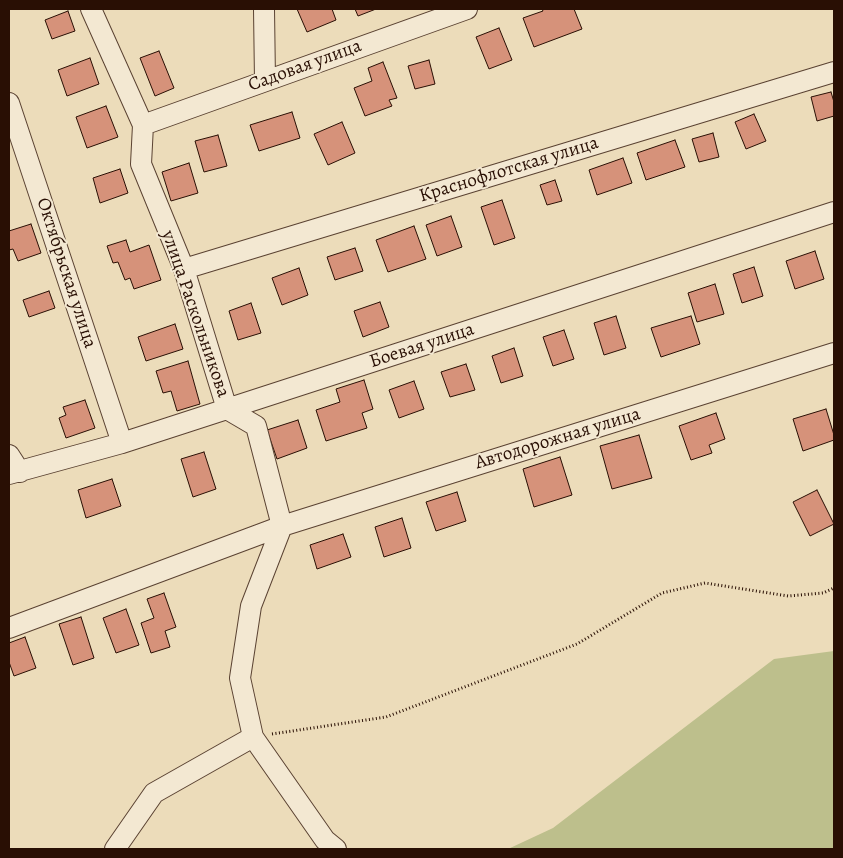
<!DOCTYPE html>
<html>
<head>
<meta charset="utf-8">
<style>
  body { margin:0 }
  #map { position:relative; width:843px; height:858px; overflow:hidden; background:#ecdcba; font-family:Alegreya,serif }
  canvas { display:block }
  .frame { position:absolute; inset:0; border:10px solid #290f04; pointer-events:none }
</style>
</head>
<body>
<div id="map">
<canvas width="843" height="858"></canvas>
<div class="frame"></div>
</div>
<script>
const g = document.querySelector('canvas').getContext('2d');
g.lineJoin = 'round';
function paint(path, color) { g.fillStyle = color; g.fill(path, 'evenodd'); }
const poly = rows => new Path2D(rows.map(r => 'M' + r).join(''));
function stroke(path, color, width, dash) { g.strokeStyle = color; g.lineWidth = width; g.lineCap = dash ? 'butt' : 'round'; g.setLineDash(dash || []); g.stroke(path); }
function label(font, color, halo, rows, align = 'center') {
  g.font = font + ' Alegreya,serif'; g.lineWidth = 4; g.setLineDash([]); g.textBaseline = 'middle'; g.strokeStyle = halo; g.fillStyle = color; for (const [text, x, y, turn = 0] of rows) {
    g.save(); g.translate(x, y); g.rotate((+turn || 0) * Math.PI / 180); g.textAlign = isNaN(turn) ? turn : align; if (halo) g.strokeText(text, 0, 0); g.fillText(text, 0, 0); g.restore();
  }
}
const green = poly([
  [834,651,834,849,508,849,553,828,774,659]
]);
const building = poly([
  [297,9,332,9,336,20,307,32,297,9],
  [355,9,376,9,358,16,355,9],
  [542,9,574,9,582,29,534,47,523,18,543,11,542,9],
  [68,11,75,31,52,39,45,20,68,11],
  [499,28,512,60,489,69,476,37,499,28],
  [159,51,174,88,155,96,140,58,159,51],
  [90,58,99,84,67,96,58,70,90,58],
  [429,60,435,84,415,89,408,66,429,60],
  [383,62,397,98,389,100,392,106,365,116,354,88,372,81,368,68,383,62],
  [831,92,834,102,834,116,817,121,811,97,831,92],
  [106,106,118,137,87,148,76,117,106,106],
  [292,112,300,138,259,151,250,125,292,112],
  [754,114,766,141,746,149,735,122,754,114],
  [342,122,355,153,328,165,314,134,342,122],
  [713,133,719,157,699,162,692,139,713,133],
  [218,135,227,166,204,172,195,141,218,135],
  [675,140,685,167,646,180,637,153,675,140],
  [623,158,632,183,597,195,589,170,623,158],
  [189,163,198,193,171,201,162,172,189,163],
  [120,169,128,193,100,203,93,178,120,169],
  [555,180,562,201,547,205,540,185,555,180],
  [502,200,515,238,494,245,481,207,502,200],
  [451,216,462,247,437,256,426,225,451,216],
  [31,224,41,253,18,261,13,249,9,250,9,231,31,224],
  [414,226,426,259,388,272,376,240,414,226],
  [126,240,130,252,149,245,161,280,134,289,130,278,125,280,118,262,113,263,107,246,126,240],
  [355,248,363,271,335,280,327,257,355,248],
  [815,251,824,279,795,289,786,261,815,251],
  [754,267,763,296,742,303,733,274,754,267],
  [299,268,308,295,282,305,272,278,299,268],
  [715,284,724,314,697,322,688,293,715,284],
  [49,291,55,308,29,317,23,300,49,291],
  [380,302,389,327,363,337,354,311,380,302],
  [251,303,261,333,238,340,229,311,251,303],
  [616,316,626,348,604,355,594,323,616,316],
  [691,316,700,344,661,357,651,328,691,316],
  [175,324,183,349,146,361,138,337,175,324],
  [564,330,574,359,553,366,543,337,564,330],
  [514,348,523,376,501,383,492,356,514,348],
  [188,361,200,404,177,411,171,391,163,393,156,371,188,361],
  [466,364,475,390,450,397,441,372,466,364],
  [364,380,373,409,362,413,367,428,326,441,316,410,340,402,336,389,364,380],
  [414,381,424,409,399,418,389,390,414,381],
  [85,400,95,428,66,438,59,418,66,415,63,407,85,400],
  [826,409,834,435,834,440,803,451,793,419,826,409],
  [716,413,725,439,709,445,712,453,691,460,679,426,716,413],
  [298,420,307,448,277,459,267,430,298,420],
  [639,435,652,478,612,489,600,446,639,435],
  [204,452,216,489,193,497,181,459,204,452],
  [560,457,572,495,534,507,523,469,560,457],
  [112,479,121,506,86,518,78,490,112,479],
  [817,490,834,524,810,536,793,502,817,490],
  [457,492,466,521,436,531,426,502,457,492],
  [402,518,411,548,384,557,375,527,402,518],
  [343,534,351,557,317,569,310,545,343,534],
  [164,593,176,627,165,631,170,647,151,653,141,623,154,618,147,599,164,593],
  [126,609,139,645,116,653,103,618,126,609],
  [81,617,94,658,73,665,59,624,81,617],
  [25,637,36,668,14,676,9,662,9,643,25,637]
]);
const path = poly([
  [272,734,386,717,577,644,662,593,705,583,788,596,823,593,834,588]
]);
const minor = poly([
  [91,9,143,125,141,164,184,269,227,409,256,426,282,526,251,606,240,678,253,737,325,840,336,849],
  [264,9,265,81],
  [9,103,122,443],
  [143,125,467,9],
  [184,269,834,72],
  [9,455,20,472],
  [9,474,122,443,834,212],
  [9,628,282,526,834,353],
  [115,849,154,793,253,737]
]);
const streetNames = [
  ["Садовая улица",305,66,-20],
  ["Краснофлотская улица",509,170,-17],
  ["Октябрьская улица",66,273,72],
  ["улица Раскольникова",195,314,71],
  ["Боевая улица",422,346,-18],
  ["Автодорожная улица",558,439,-17]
];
paint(green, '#bdbf8c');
paint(building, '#d6927a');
stroke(building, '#290f04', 1);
stroke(minor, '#5a4232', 22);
stroke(path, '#290f04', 3, [1, 2.5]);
stroke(minor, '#f3e8d2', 20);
label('19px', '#290f04', '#f3e8d2', streetNames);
</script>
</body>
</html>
